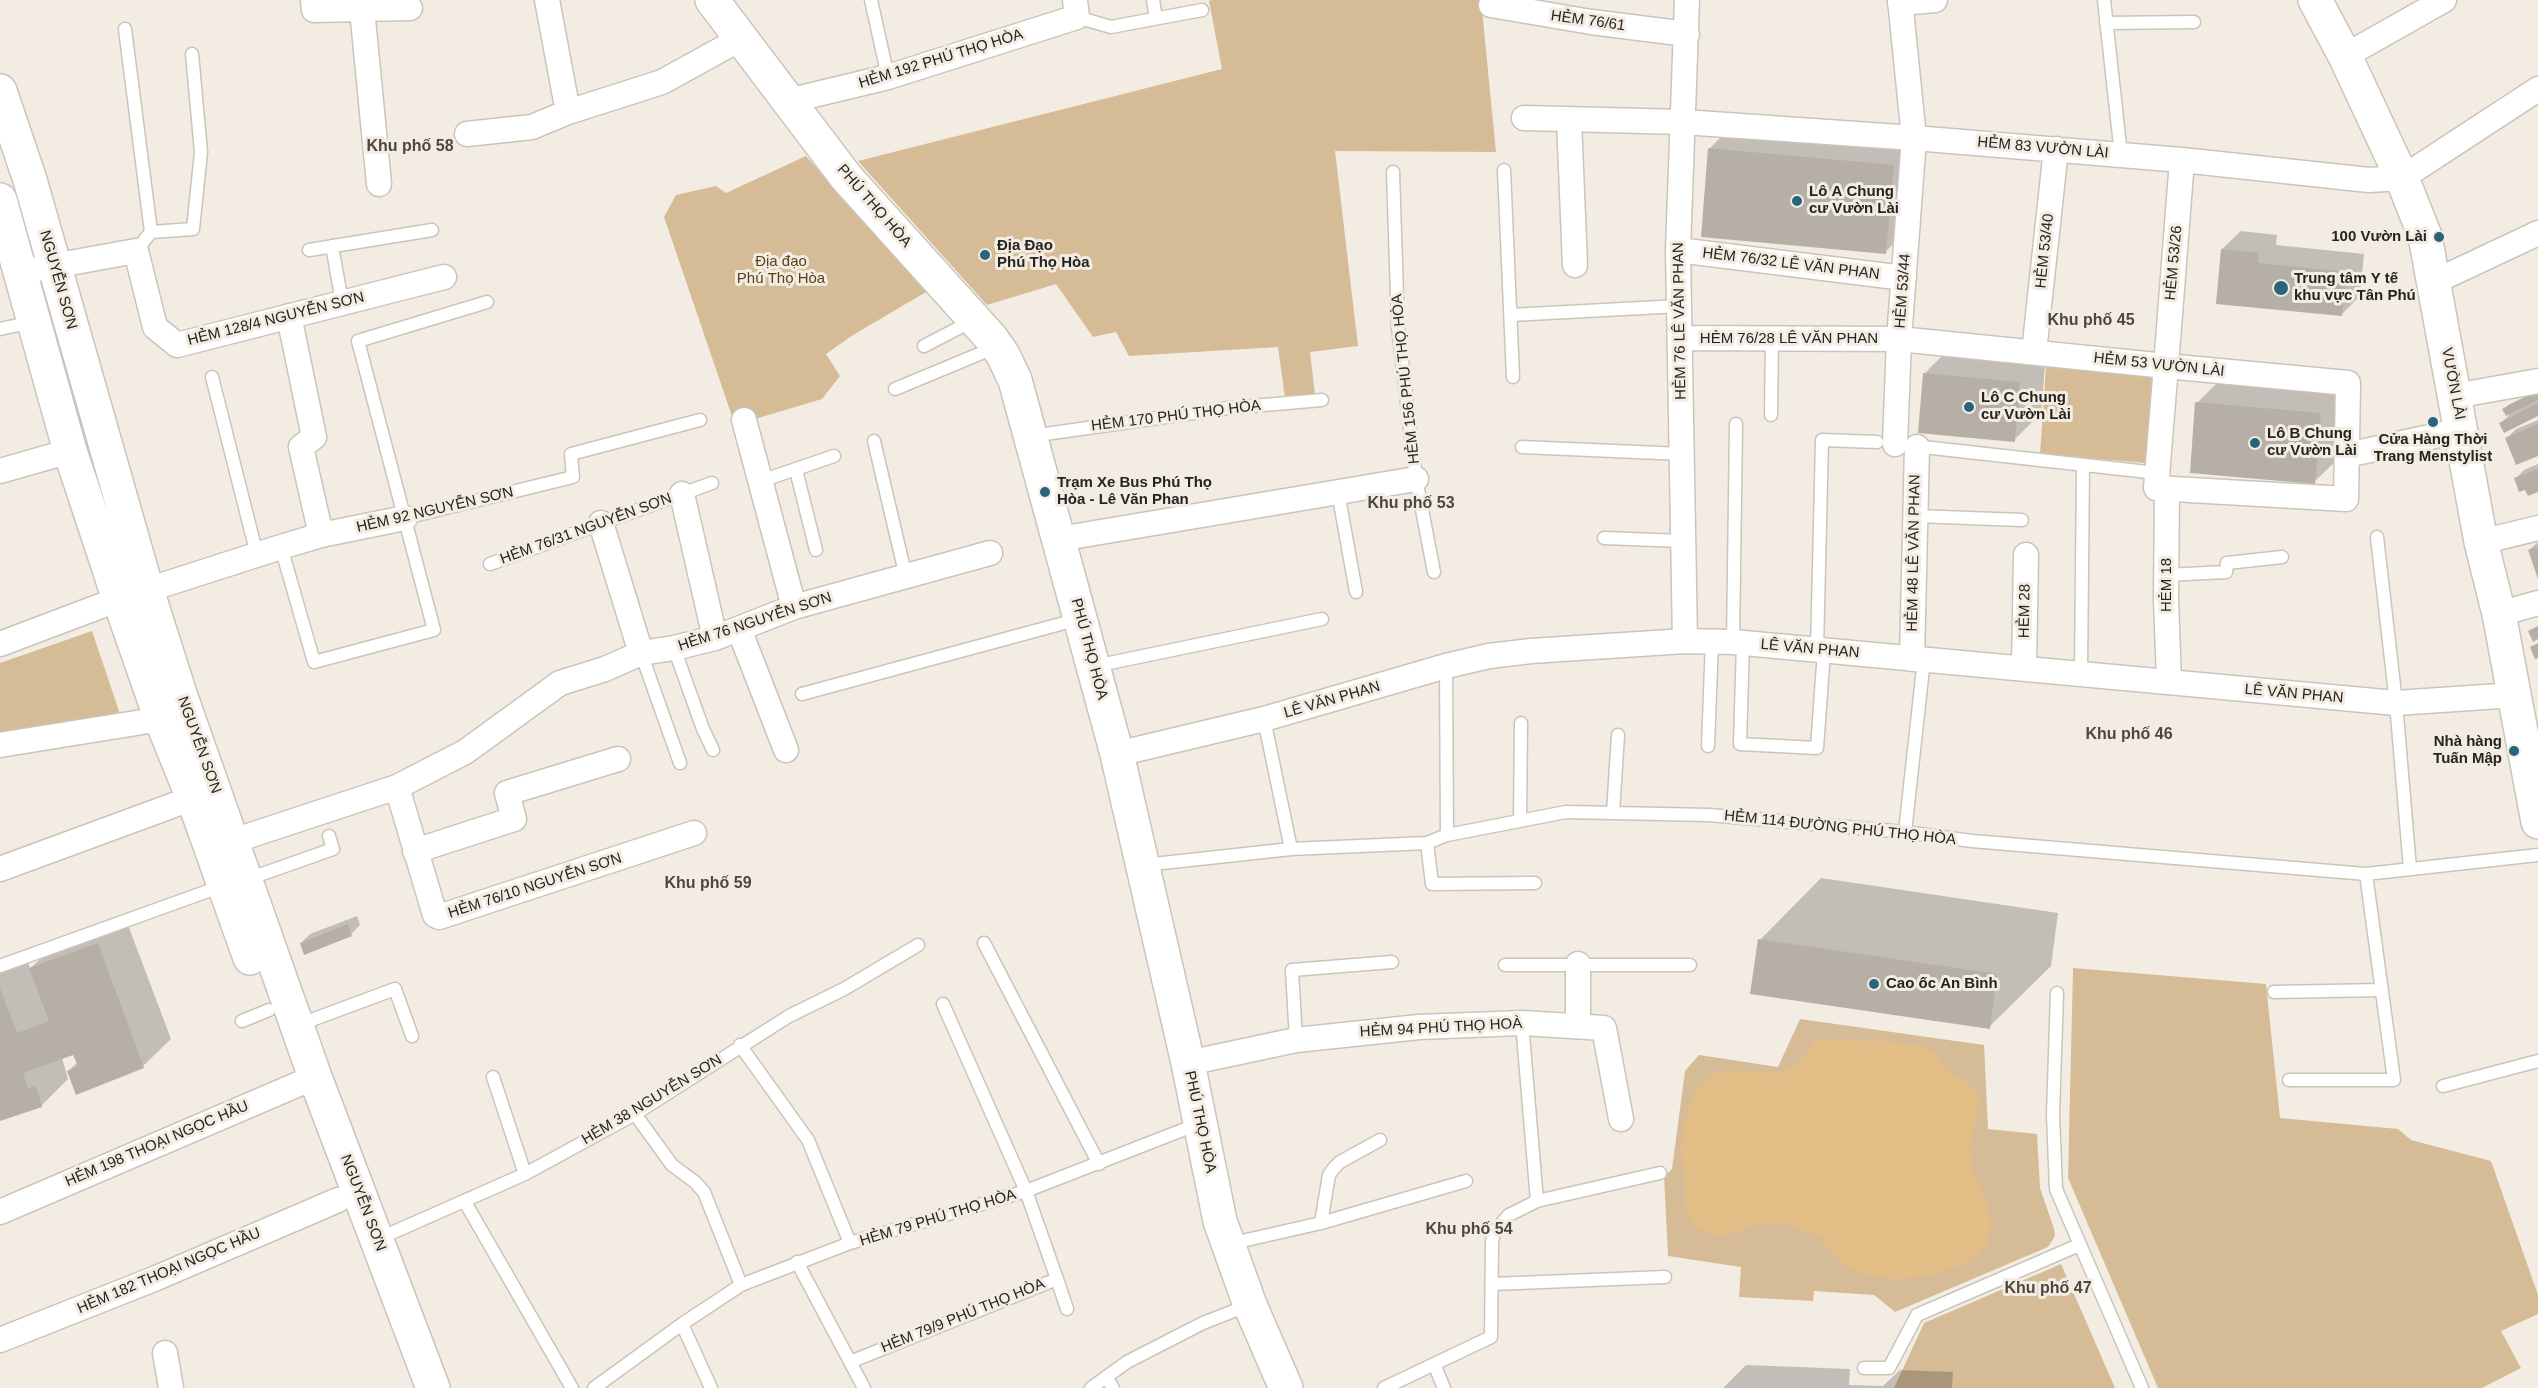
<!DOCTYPE html>
<html>
<head>
<meta charset="utf-8">
<style>
  body { margin:0 }
  canvas { display:block; background:#f3ece3 }
</style>
</head>
<body>
<canvas width="2538" height="1388"></canvas>
<script>
const g = document.querySelector('canvas').getContext('2d');
g.lineJoin = 'round';
function paint(path, color) { g.fillStyle = color; g.fill(path, 'evenodd'); }
const poly = rows => new Path2D(rows.map(r => 'M' + r).join(''));
function stroke(path, color, width, dash) { g.strokeStyle = color; g.lineWidth = width; g.lineCap = dash ? 'butt' : 'round'; g.setLineDash(dash || []); g.stroke(path); }
function label(font, color, halo, rows, align = 'center') {
  g.font = font + ' Arial,sans-serif'; g.lineWidth = 6; g.setLineDash([]); g.textBaseline = 'middle'; g.strokeStyle = halo; g.fillStyle = color; for (const [text, x, y, turn = 0] of rows) {
    g.save(); g.translate(x, y); g.rotate((+turn || 0) * Math.PI / 180); g.textAlign = isNaN(turn) ? turn : align; if (halo) g.strokeText(text, 0, 0); g.fillText(text, 0, 0); g.restore();
  }
}
const green = poly([
  [1212,0,1481,0,1496,152,1335,151,1358,346,1310,352,1315,395,1285,398,1278,347,1129,356,1116,332,1093,337,1056,284,987,305,858,161,1222,69,1209,1],
  [806,156,926,292,853,335,826,354,840,376,822,399,735,425,664,217,676,195,716,186,726,193],
  [2046,367,2152,376,2146,463,2040,454],
  [92,631,120,714,0,732,0,663],
  [2073,968,2266,984,2280,1118,2398,1129,2411,1140,2491,1161,2538,1295,2538,1314,2501,1331,2521,1368,2482,1388,2158,1388,2068,1178],
  [1800,1019,1984,1045,1988,1129,2037,1134,2040,1188,2054,1229,2055,1236,2048,1247,1895,1312,1874,1295,1814,1291,1813,1301,1739,1297,1741,1267,1668,1256,1664,1176,1672,1169,1685,1071,1699,1055,1778,1067],
  [2061,1264,2115,1388,1894,1388,1924,1323]
]);
const water = poly([
  [1820,1039,1894,1042,1923,1047,1933,1051,1949,1073,1965,1082,1974,1090,1979,1102,1969,1150,1972,1168,1988,1206,1991,1224,1988,1242,1979,1253,1962,1264,1926,1277,1893,1279,1860,1273,1848,1268,1837,1258,1821,1238,1788,1223,1761,1223,1724,1236,1709,1234,1697,1228,1689,1216,1685,1201,1686,1187,1681,1151,1684,1123,1697,1088,1717,1072,1726,1070,1778,1074,1800,1061,1813,1043]
]);
const shadow = poly([
  [1737,121,1920,138,1913,225,1885,252,1709,149],
  [2241,231,2277,235,2276,245,2364,254,2360,296,2342,314,2222,249],
  [1952,346,2046,355,2041,413,2014,440,1925,373],
  [2224,376,2347,386,2342,455,2314,482,2197,403],
  [2538,390,2538,415,2501,423,2512,412,2504,409,2508,405],
  [2538,420,2538,454,2507,438,2516,429],
  [2538,464,2538,491,2515,479,2524,470],
  [2538,542,2538,576,2529,550],
  [1821,878,2058,913,2051,966,1989,1027,1760,940],
  [357,916,360,925,351,934,301,943,310,934],
  [125,917,171,1039,143,1066,68,1071,78,1062,74,1053,62,1058,68,1079,41,1106,0,1119,0,964,26,955,30,969,58,941],
  [1746,1365,1850,1369,1849,1385,1883,1386,1900,1370,1953,1372,1952,1388,1723,1388]
]);
const building = poly([
  [1708,148,1894,165,1886,254,1701,237],
  [2221,249,2259,253,2258,263,2346,272,2342,316,2216,304],
  [1923,373,2020,382,2015,442,1918,433],
  [2537,391,2538,400,2506,416,2502,409],
  [2195,402,2321,413,2315,484,2190,473],
  [2538,403,2538,416,2504,433,2499,423],
  [2538,424,2538,456,2516,465,2505,438],
  [2538,469,2538,492,2528,496,2525,490,2519,492,2514,478],
  [2538,547,2538,579,2528,550],
  [2538,626,2538,639,2533,642,2528,631],
  [2538,643,2538,658,2535,659,2530,647],
  [348,924,352,936,304,955,300,943],
  [1758,939,1997,974,1990,1029,1750,994],
  [98,943,144,1068,76,1095,67,1071,78,1066,73,1055,23,1073,28,1089,36,1086,42,1107,0,1121,0,988,17,1033,49,1021,29,968]
]);
const lane = poly([
  [871,0,888,77],
  [1153,0,1156,18],
  [2104,0,2121,155],
  [1077,17,1111,27,1202,10],
  [2106,23,2194,22],
  [125,29,151,232],
  [1504,170,1513,377],
  [1393,172,1398,327,1416,479,1434,572],
  [332,246,342,302],
  [309,250,432,230],
  [136,251,151,232,193,229,201,152,192,54],
  [1511,315,1679,306],
  [0,329,33,322],
  [924,346,974,320],
  [212,377,257,555],
  [895,389,996,347],
  [1771,415,1772,338],
  [1031,436,1229,408,1322,400],
  [874,441,906,577],
  [1914,446,2157,473],
  [1522,447,1682,454],
  [796,470,816,550],
  [761,481,834,456],
  [1338,492,1356,592],
  [1915,516,2022,520],
  [405,518,573,477,571,454,700,420],
  [2377,537,2396,703,2410,869],
  [1604,538,1683,541],
  [281,547,314,662,434,630,358,341,487,302],
  [490,564,712,483],
  [2166,575,2226,572,2227,563,2282,557],
  [1733,642,1736,424],
  [1743,643,1740,744,1817,748,1824,651],
  [674,648,703,729,713,750],
  [1817,650,1822,440,1877,442],
  [641,653,680,763],
  [1095,666,1322,619],
  [1446,666,1447,835],
  [2081,673,2083,465],
  [802,694,1079,619],
  [1264,719,1291,849],
  [1708,746,1712,641],
  [1613,813,1618,735],
  [1520,821,1521,723],
  [1905,832,1924,659],
  [1427,843,1432,884,1535,883],
  [1144,865,1291,849,1427,843,1447,835,1566,812,1709,815,1905,832,1972,841,2366,874,2538,855],
  [248,879,333,849,329,836],
  [984,943,1099,1164],
  [1505,965,1690,965],
  [0,966,222,886],
  [2274,992,2381,990],
  [2057,993,2053,1114,2056,1189,2142,1388],
  [242,1021,269,1010],
  [1522,1023,1537,1201],
  [298,1025,395,989,412,1036],
  [1296,1040,1292,970,1392,962],
  [740,1045,808,1140,850,1243],
  [493,1077,525,1174],
  [2289,1080,2394,1080,2366,874],
  [2443,1086,2538,1061],
  [635,1114,672,1165,695,1182,704,1192,741,1285],
  [465,1202,572,1388],
  [1321,1223,1466,1181],
  [378,1239,525,1174,635,1114,789,1016,844,989,918,945],
  [1229,1244,1321,1223,1329,1175,1334,1168,1340,1162,1380,1140],
  [797,1262,864,1388],
  [1057,1279,1067,1309],
  [1493,1284,1665,1277],
  [682,1324,711,1388],
  [850,1362,1057,1279,1026,1191,943,1004],
  [1434,1364,1444,1388],
  [1864,1368,1889,1368,1917,1315,2079,1245],
  [1106,1377,1113,1388],
  [594,1388,682,1324,741,1285,850,1243,1026,1191,1198,1124],
  [1091,1388,1127,1362,1203,1323,1249,1305],
  [1384,1388,1491,1337,1492,1241,1495,1231,1509,1215,1537,1201,1660,1173]
]);
const street = poly([
  [313,0,314,10,362,9,379,184],
  [547,0,568,112],
  [1900,3,1935,0],
  [1491,5,1591,22,1687,34],
  [362,9,410,8],
  [2345,56,2444,0],
  [788,101,888,77,1077,17,1075,0],
  [1524,118,1683,122,1914,138,2182,160,2369,180,2402,178,2538,89],
  [1569,120,1575,265],
  [467,134,532,127,568,112,662,82,740,39],
  [1678,250,1904,278],
  [20,272,136,251,155,327,177,345,444,277],
  [2434,282,2538,233],
  [289,316,314,437,301,447,321,535],
  [1680,338,1899,339,2166,366,2348,383,2346,499,2156,488,2166,366,2182,160],
  [2034,352,2056,149],
  [2455,396,2538,381],
  [744,420,794,607],
  [1895,444,1899,339,1914,138,1900,0],
  [2347,455,2462,430],
  [0,471,70,451],
  [2167,488,2166,599,2169,681],
  [682,494,715,638],
  [601,523,641,653],
  [1059,539,1416,479],
  [2481,542,2538,528],
  [2499,614,2538,603],
  [739,629,786,750],
  [1685,641,1678,250,1687,0],
  [0,644,119,599,281,547,321,535,405,518],
  [1912,659,1917,447],
  [2024,668,2026,555],
  [0,745,161,719],
  [1117,754,1264,719,1446,666,1489,656,1531,651,1685,641,1733,642,2396,703,2515,695],
  [397,787,435,915,439,917,694,833],
  [233,841,397,787,465,752,560,683,605,669,641,653,674,648,715,638,794,607,990,553],
  [415,851,514,819,507,793,618,759],
  [0,869,193,798],
  [1578,1026,1578,964],
  [1188,1063,1296,1040,1419,1027,1522,1023,1604,1028,1621,1119],
  [0,1212,315,1077],
  [0,1340,154,1279,338,1200],
  [165,1353,171,1388]
]);
const secondary = poly([
  [712,0,846,177,992,339,1003,355,1015,380,1117,754,1188,1063,1220,1221,1250,1305,1286,1388],
  [2315,0,2345,56,2402,178,2425,236,2481,542,2499,614,2538,822],
  [0,91,30,180,147,590,180,694,315,1077,433,1388],
  [0,200,70,451,119,599,161,719,193,798,250,958]
]);
const markers = [
  [1797,201,6,"#28647b"],
  [2439,237,6,"#28647b"],
  [985,255,6,"#28647b"],
  [2281,288,8,"#28647b"],
  [1969,407,6,"#28647b"],
  [2433,422,6,"#28647b"],
  [2255,443,6,"#28647b"],
  [1045,492,6,"#28647b"],
  [2514,751,6,"#28647b"],
  [1874,984,6,"#28647b"]
];
const streetNames = [
  ["HẺM 76/61",1588,21,8],
  ["HẺM 192 PHÚ THỌ HÒA",941,59,-17],
  ["HẺM 83 VƯỜN LÀI",2043,148,5],
  ["PHÚ THỌ HÒA",874,206,49],
  ["HẺM 53/40",2045,251,-84],
  ["HẺM 53/26",2174,263,-85],
  ["HẺM 76/32 LÊ VĂN PHAN",1791,264,7],
  ["NGUYỄN SƠN",58,280,74],
  ["HẺM 53/44",1903,291,-86],
  ["HẺM 128/4 NGUYỄN SƠN",276,319,-14],
  ["HẺM 76 LÊ VĂN PHAN",1680,321,-91],
  ["HẺM 76/28 LÊ VĂN PHAN",1789,339],
  ["HẺM 53 VƯỜN LÀI",2159,365,6],
  ["HẺM 156 PHÚ THỌ HÒA",1406,379,-96],
  ["VƯỜN LÀI",2453,384,79],
  ["HẺM 170 PHÚ THỌ HÒA",1176,416,-7],
  ["HẺM 92 NGUYỄN SƠN",435,510,-13],
  ["HẺM 76/31 NGUYỄN SƠN",586,529,-20],
  ["HẺM 48 LÊ VĂN PHAN",1914,553,-89],
  ["HẺM 18",2167,585,-90],
  ["HẺM 28",2025,611,-89],
  ["HẺM 76 NGUYỄN SƠN",755,622,-18],
  ["PHÚ THỌ HÒA",1089,649,75],
  ["LÊ VĂN PHAN",1810,649,5],
  ["LÊ VĂN PHAN",2294,694,5],
  ["LÊ VĂN PHAN",1332,700,-16],
  ["NGUYỄN SƠN",199,745,70],
  ["HẺM 114 ĐƯỜNG PHÚ THỌ HÒA",1840,828,6],
  ["HẺM 76/10 NGUYỄN SƠN",535,886,-18],
  ["HẺM 94 PHÚ THỌ HOÀ",1441,1028,-3],
  ["HẺM 38 NGUYỄN SƠN",652,1100,-31],
  ["PHÚ THỌ HÒA",1200,1122,78],
  ["HẺM 198 THOẠI NGỌC HẦU",157,1144,-23],
  ["NGUYỄN SƠN",363,1203,69],
  ["HẺM 79 PHÚ THỌ HÒA",938,1218,-17],
  ["HẺM 182 THOẠI NGỌC HẦU",169,1271,-23],
  ["HẺM 79/9 PHÚ THỌ HÒA",963,1316,-22]
];
const poiNames = [
  ["Lô A Chung",1809,192],
  ["cư Vườn Lài",1809,209],
  ["100 Vườn Lài",2427,237,"right"],
  ["Địa Đạo",997,246],
  ["Phú Thọ Hòa",997,263],
  ["Trung tâm Y tế",2294,279],
  ["khu vực Tân Phú",2294,296],
  ["Lô C Chung",1981,398],
  ["cư Vườn Lài",1981,415],
  ["Lô B Chung",2267,434],
  ["cư Vườn Lài",2267,451],
  ["Cửa Hàng Thời",2433,440,"center"],
  ["Trang Menstylist",2433,457,"center"],
  ["Trạm Xe Bus Phú Thọ",1057,483],
  ["Hòa - Lê Văn Phan",1057,500],
  ["Nhà hàng",2502,742,"right"],
  ["Tuấn Mập",2502,759,"right"],
  ["Cao ốc An Bình",1886,984]
];
const parkNames = [
  ["Địa đạo",781,262],
  ["Phú Thọ Hòa",781,279]
];
const neighbourhoodNames = [
  ["Khu phố 58",410,147],
  ["Khu phố 45",2091,321],
  ["Khu phố 53",1411,504],
  ["Khu phố 46",2129,735],
  ["Khu phố 59",708,884],
  ["Khu phố 54",1469,1230],
  ["Khu phố 47",2048,1289]
];
paint(green, '#d5bc97');
paint(water, '#e2bd86');
paint(shadow, '#0003');
paint(building, '#b6afa6');
stroke(lane, '#cbc4bb', 15);
stroke(street, '#cbc4bb', 27);
stroke(secondary, '#cbc4bb', 36);
stroke(lane, '#fff', 12);
stroke(street, '#fff', 24);
stroke(secondary, '#fff', 33);
for (const [x, y, r, color] of markers) { const dot = new Path2D(); dot.arc(x, y, r, 0, 2 * Math.PI); g.fillStyle = color; g.fill(dot); stroke(dot, '#f3ece3', 2); }
label('15px', '#262420', '#f3ece3', streetNames);
label('bold 15px', '#262420', '#f3ece3', poiNames, 'left');
label('15px', '#5b4117', '#f3ece3', parkNames);
label('bold 16px', '#4c473f', '#f3ece3', neighbourhoodNames);
</script>
</body>
</html>
